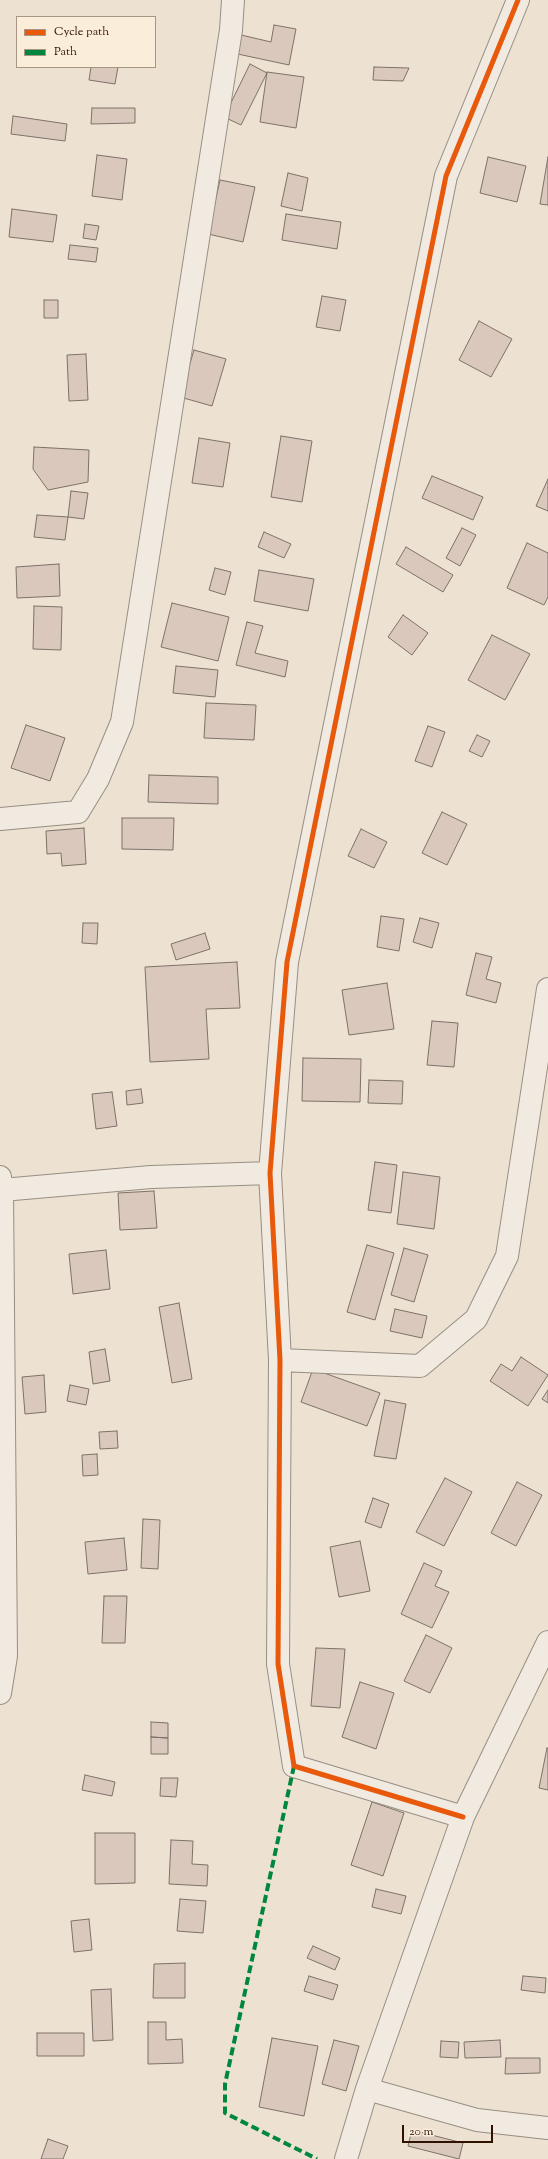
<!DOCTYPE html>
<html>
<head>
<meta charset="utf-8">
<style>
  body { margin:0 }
  #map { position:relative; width:548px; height:2159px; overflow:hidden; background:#ede2d1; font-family:"Sorts Mill Goudy",serif }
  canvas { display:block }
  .legend { position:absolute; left:16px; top:16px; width:140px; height:52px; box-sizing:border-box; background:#faedda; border:1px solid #a99583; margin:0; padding:5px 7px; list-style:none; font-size:12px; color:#301100 }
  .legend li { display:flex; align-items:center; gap:8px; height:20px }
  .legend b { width:20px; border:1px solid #a99583 }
  .scale { position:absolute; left:402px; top:2125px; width:91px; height:18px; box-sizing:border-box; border:2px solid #301100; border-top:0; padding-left:5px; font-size:12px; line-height:14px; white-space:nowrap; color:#301100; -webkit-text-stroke:3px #faedda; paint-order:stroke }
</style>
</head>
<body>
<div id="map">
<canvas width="548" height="2159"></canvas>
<ul class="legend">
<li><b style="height:5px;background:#e8590c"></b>Cycle path</li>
<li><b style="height:5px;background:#00873e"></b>Path</li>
</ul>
<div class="scale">20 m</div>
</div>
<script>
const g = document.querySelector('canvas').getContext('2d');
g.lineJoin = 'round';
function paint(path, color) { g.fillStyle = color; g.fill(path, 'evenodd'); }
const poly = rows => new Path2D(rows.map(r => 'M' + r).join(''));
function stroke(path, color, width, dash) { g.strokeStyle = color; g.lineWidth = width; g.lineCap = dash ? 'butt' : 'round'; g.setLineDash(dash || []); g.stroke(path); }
const building = poly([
  [274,25,296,29,289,65,233,53,237,34,271,42,274,25],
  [250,64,267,73,241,125,224,117,250,64],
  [91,67,118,67,115,84,89,80,91,67],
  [374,67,409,68,403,81,373,80,374,67],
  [267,72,304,77,296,128,260,122,267,72],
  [92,108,135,108,135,123,91,124,92,108],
  [13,116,67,124,65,141,11,134,13,116],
  [97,155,127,159,122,200,92,196,97,155],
  [488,157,526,166,517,202,480,193,488,157],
  [548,157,548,205,540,204,548,157],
  [288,173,308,178,302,211,281,206,288,173],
  [220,180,255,187,243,242,208,234,220,180],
  [12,209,57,215,53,242,9,237,12,209],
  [286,214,341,222,337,249,282,240,286,214],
  [85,224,99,226,96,240,83,238,85,224],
  [70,245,98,248,96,262,68,259,70,245],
  [322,296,346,300,340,331,316,327,322,296],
  [44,300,58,300,58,318,44,318,44,300],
  [479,321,512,339,491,377,459,360,479,321],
  [194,350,226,359,212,406,180,397,194,350],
  [86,354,88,400,69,401,67,355,86,354],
  [281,436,312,441,302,502,271,497,281,436],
  [199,438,230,443,223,487,192,483,199,438],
  [34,447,89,450,88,482,48,490,33,469,34,447],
  [432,476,483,497,473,520,422,498,432,476],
  [548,479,548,511,536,506,548,479],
  [71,491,88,493,84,519,68,517,71,491],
  [37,515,68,517,65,540,34,537,37,515],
  [462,528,476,535,460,566,446,558,462,528],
  [264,532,291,544,284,558,258,547,264,532],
  [527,543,548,553,548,597,544,605,507,588,527,543],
  [406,547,453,575,443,592,396,564,406,547],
  [59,564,60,596,17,598,16,567,59,564],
  [215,568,231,572,225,595,209,590,215,568],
  [259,570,314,579,308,611,254,601,259,570],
  [172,603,229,617,218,661,161,647,172,603],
  [34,606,62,607,61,650,33,649,34,606],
  [403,615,428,633,412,655,388,637,403,615],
  [247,622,263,626,255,653,288,661,285,677,236,665,247,622],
  [492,635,530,654,505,700,468,680,492,635],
  [176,666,218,670,215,697,173,693,176,666],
  [206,703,256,705,254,740,204,738,206,703],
  [26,725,65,738,50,781,11,768,26,725],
  [428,726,445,732,432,767,415,761,428,726],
  [477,735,490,741,482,757,469,751,477,735],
  [149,775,218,777,218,804,148,802,149,775],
  [442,812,467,824,447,865,422,853,442,812],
  [122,818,174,818,173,850,122,849,122,818],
  [84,828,86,864,62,866,61,853,47,854,46,831,84,828],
  [361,829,387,842,374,868,348,856,361,829],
  [381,916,404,919,399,951,377,947,381,916],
  [420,918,439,923,432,948,413,942,420,918],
  [83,923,98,923,97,944,82,943,83,923],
  [205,933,210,949,176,960,171,944,205,933],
  [476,953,492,957,486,979,501,983,496,1003,466,995,476,953],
  [237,962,240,1008,206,1009,209,1059,150,1062,145,967,237,962],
  [387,983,394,1029,349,1035,342,990,387,983],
  [432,1021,458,1023,454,1067,427,1065,432,1021],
  [303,1058,361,1059,360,1102,302,1101,303,1058],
  [369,1080,403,1081,402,1104,368,1103,369,1080],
  [141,1089,143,1103,127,1105,126,1091,141,1089],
  [112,1092,117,1126,96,1129,92,1094,112,1092],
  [375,1162,397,1165,391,1213,368,1210,375,1162],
  [403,1172,440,1177,434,1229,397,1224,403,1172],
  [154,1191,157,1228,120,1230,118,1193,154,1191],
  [367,1245,394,1253,375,1320,347,1312,367,1245],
  [404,1248,428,1255,414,1302,391,1295,404,1248],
  [106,1250,110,1289,73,1294,69,1254,106,1250],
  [179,1303,192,1379,172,1383,159,1307,179,1303],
  [395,1309,427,1316,422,1338,390,1331,395,1309],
  [105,1349,110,1381,93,1384,89,1352,105,1349],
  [521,1357,548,1375,528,1406,490,1381,501,1364,512,1371,521,1357],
  [313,1369,380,1393,367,1426,301,1402,313,1369],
  [44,1375,46,1412,25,1414,22,1377,44,1375],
  [70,1385,89,1389,86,1405,67,1401,70,1385],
  [548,1390,548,1403,542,1399,548,1390],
  [385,1400,406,1404,396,1459,374,1456,385,1400],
  [117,1431,118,1448,100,1449,99,1432,117,1431],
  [97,1454,98,1475,83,1476,82,1455,97,1454],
  [445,1478,472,1492,444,1546,416,1532,445,1478],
  [517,1482,542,1495,516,1546,491,1533,517,1482],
  [373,1498,389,1504,381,1528,365,1522,373,1498],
  [143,1519,160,1520,158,1569,141,1568,143,1519],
  [124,1538,127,1570,88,1574,85,1542,124,1538],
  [360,1541,370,1591,339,1597,330,1547,360,1541],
  [424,1563,442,1571,435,1586,449,1592,432,1628,401,1614,424,1563],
  [104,1596,127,1596,125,1643,102,1643,104,1596],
  [426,1635,452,1648,430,1693,404,1681,426,1635],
  [316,1648,345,1649,340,1708,311,1706,316,1648],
  [360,1682,394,1693,376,1749,342,1737,360,1682],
  [151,1722,168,1723,168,1738,151,1737,151,1722],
  [151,1737,168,1738,168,1754,151,1754,151,1737],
  [547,1748,548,1748,548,1790,539,1788,547,1748],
  [85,1775,115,1782,112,1796,82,1790,85,1775],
  [161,1778,178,1778,176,1797,160,1796,161,1778],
  [372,1802,404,1813,383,1876,351,1865,372,1802],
  [95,1833,135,1833,135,1883,95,1884,95,1833],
  [171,1840,193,1841,192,1864,208,1865,207,1886,169,1884,171,1840],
  [376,1889,406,1896,401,1914,372,1907,376,1889],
  [180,1899,206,1901,203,1933,177,1931,180,1899],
  [89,1919,92,1950,74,1952,71,1921,89,1919],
  [313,1946,340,1958,335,1970,307,1958,313,1946],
  [185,1963,185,1998,153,1998,154,1964,185,1963],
  [309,1976,338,1985,333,2000,304,1991,309,1976],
  [523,1976,546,1978,545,1993,521,1990,523,1976],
  [111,1989,113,2040,93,2041,91,1990,111,1989],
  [148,2022,166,2022,166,2040,182,2039,183,2063,148,2064,148,2022],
  [37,2033,84,2033,84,2056,37,2056,37,2033],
  [272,2038,318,2046,304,2116,259,2107,272,2038],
  [334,2040,359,2046,346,2091,322,2084,334,2040],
  [500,2040,501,2057,465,2058,464,2042,500,2040],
  [441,2041,459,2042,458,2058,440,2057,441,2041],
  [506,2058,540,2058,540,2073,505,2074,506,2058],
  [412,2130,463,2143,459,2159,408,2146,412,2130],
  [48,2139,68,2146,63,2159,41,2159,48,2139]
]);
const minor = poly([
  [0,819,78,812,98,779,122,722,231,30,233,0],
  [0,1177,2,1190,6,1656,0,1693],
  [2,1190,151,1177,270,1173],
  [280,1360,420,1366,476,1319,507,1256,548,989],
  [463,1817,294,1766,278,1664,280,1360,270,1173,287,962,446,176,518,0],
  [367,2089,477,2120,548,2128],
  [346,2159,367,2089,463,1817,548,1642]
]);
const quiet = poly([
  [294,1766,225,2084,225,2113,317,2159]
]);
const cycleway = poly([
  [463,1817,294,1766,278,1664,280,1360,270,1173,287,962,446,176,518,0]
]);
paint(building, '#dac8bd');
stroke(building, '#7c7267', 1);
stroke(minor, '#988e82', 24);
stroke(minor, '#f0eae1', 22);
stroke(quiet, '#00873e', 4, [8, 4]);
stroke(cycleway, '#e8590c', 5);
</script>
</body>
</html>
